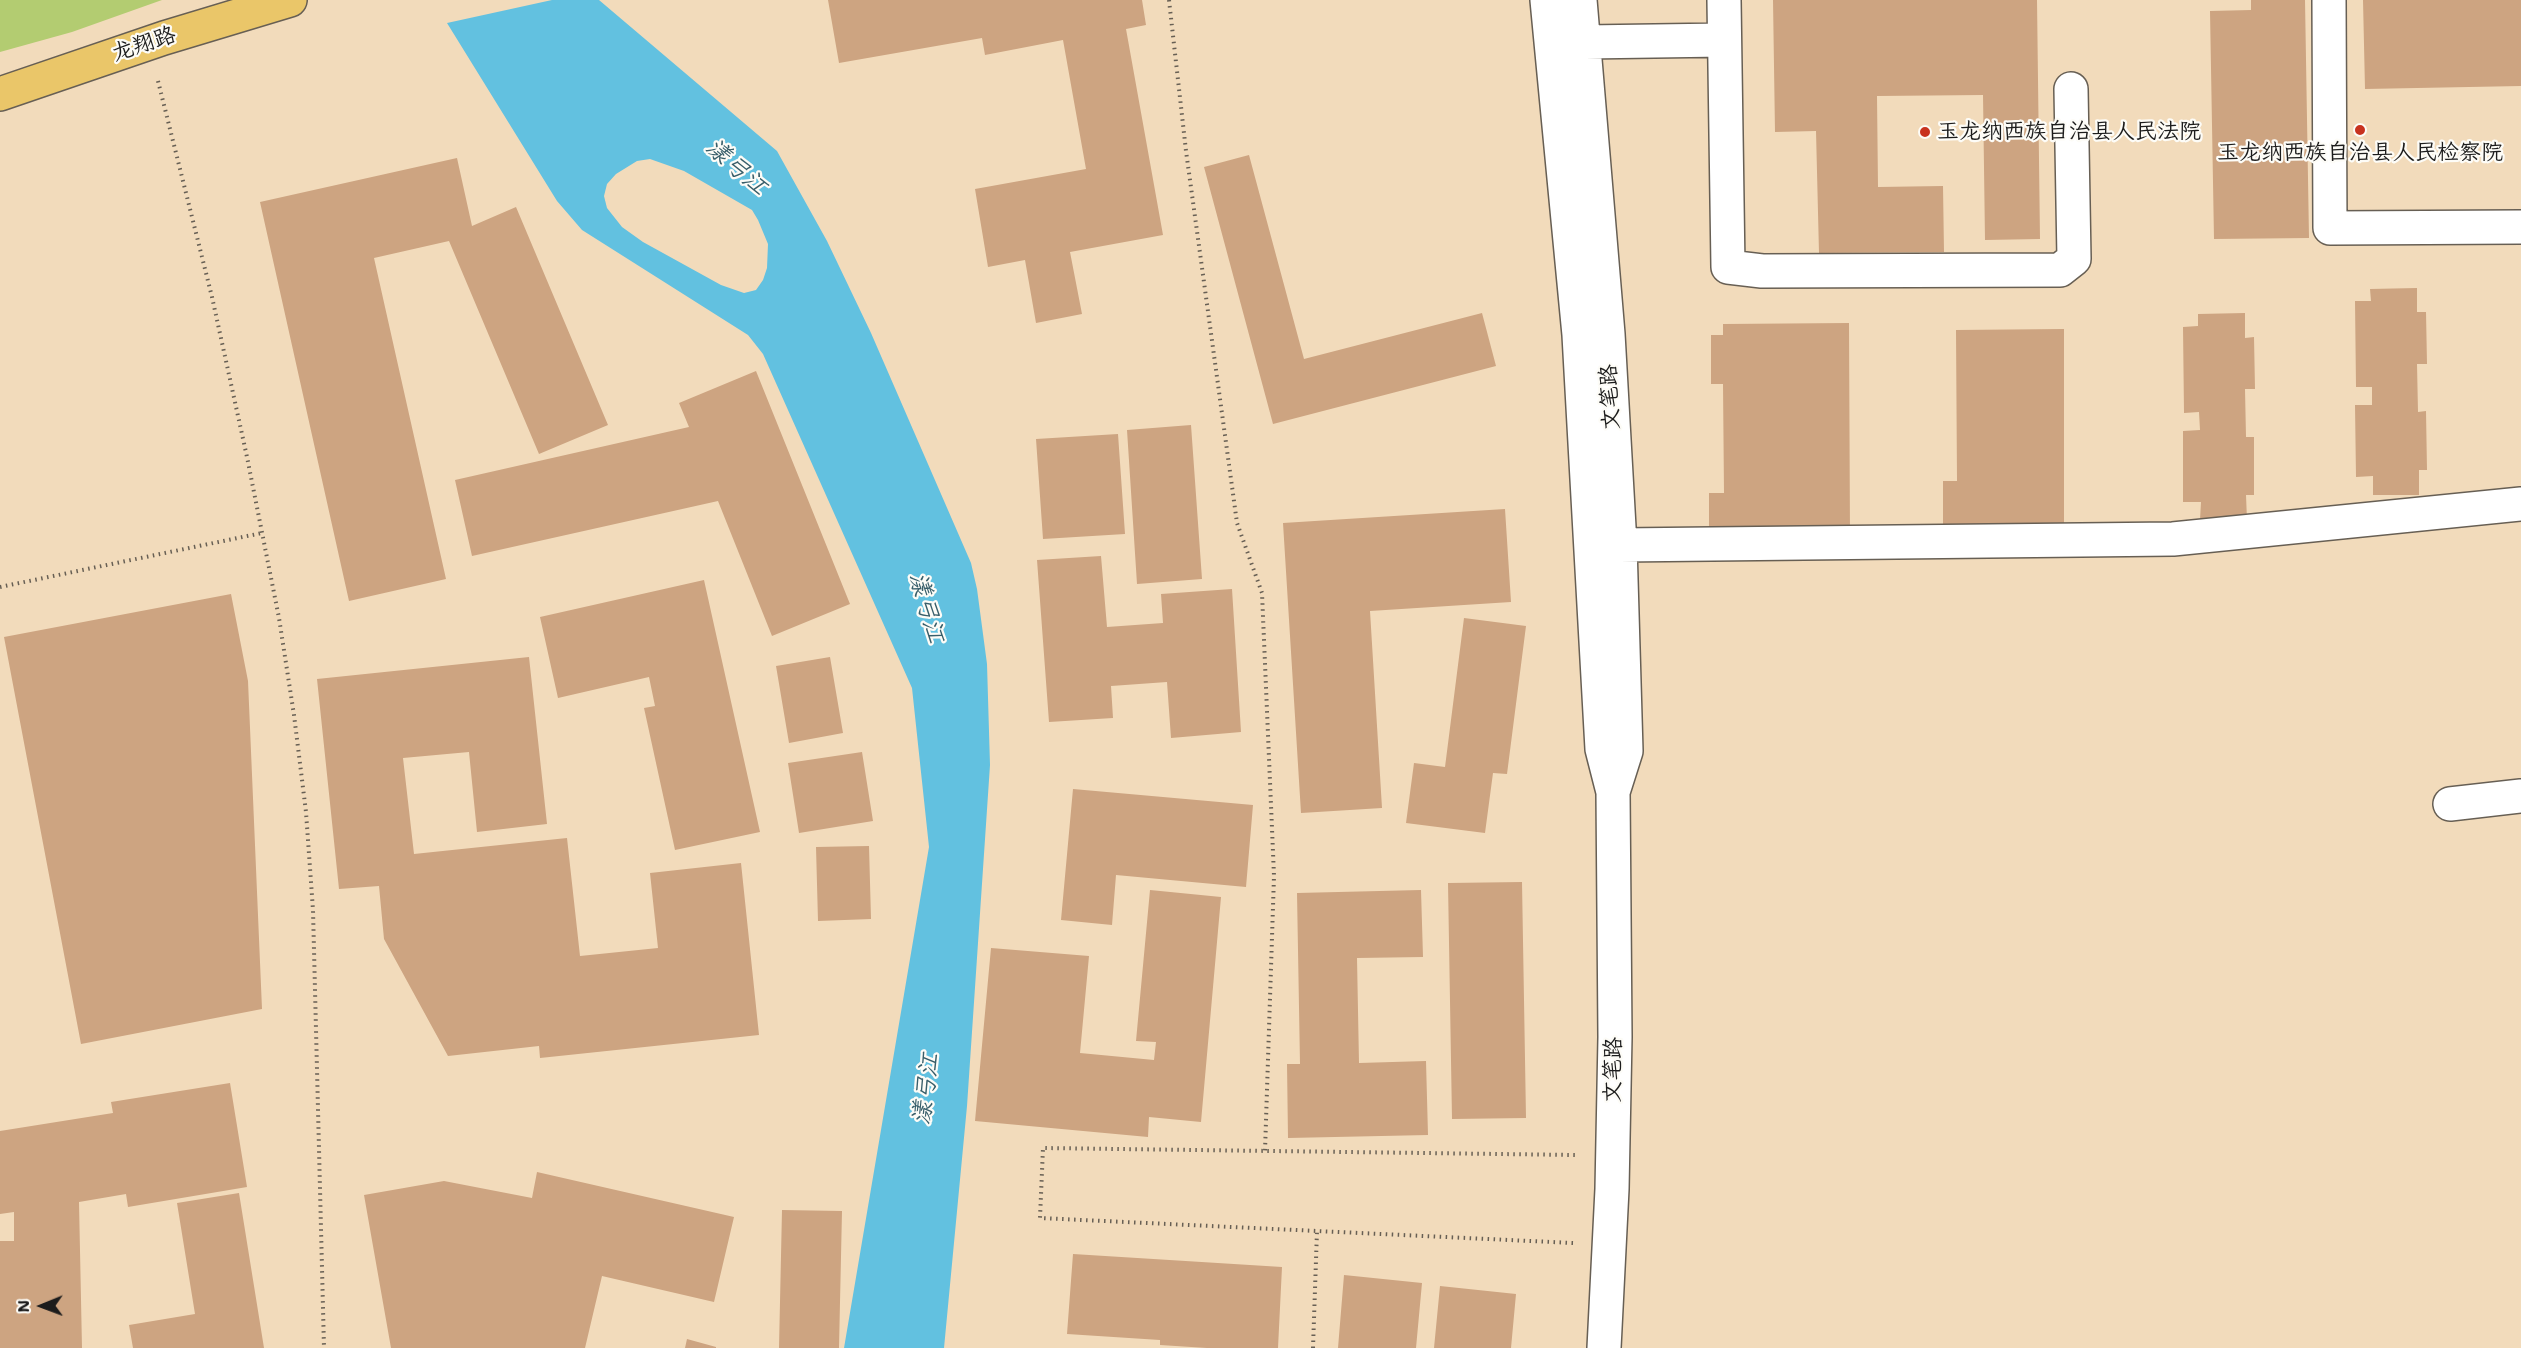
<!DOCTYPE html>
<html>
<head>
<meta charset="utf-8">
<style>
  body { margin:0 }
  #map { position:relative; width:2521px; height:1348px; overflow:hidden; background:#f2dbbb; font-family:"Shantell Sans",sans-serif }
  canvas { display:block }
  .north { position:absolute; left:12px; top:1276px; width:60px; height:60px; -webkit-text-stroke:4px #fdfcf7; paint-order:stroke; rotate:269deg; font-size:16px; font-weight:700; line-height:24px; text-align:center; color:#1c1c1c }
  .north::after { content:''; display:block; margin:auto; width:21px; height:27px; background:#1c1c1c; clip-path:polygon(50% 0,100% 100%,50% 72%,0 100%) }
</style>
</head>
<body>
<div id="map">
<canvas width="2521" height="1348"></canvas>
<div class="north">N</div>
</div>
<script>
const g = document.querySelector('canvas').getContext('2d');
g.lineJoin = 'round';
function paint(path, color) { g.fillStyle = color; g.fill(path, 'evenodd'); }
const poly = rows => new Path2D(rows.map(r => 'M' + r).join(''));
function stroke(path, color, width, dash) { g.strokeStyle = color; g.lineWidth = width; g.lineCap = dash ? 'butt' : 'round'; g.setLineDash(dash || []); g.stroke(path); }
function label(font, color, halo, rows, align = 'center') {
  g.font = font + ' "Shantell Sans","LXGW WenKai TC",sans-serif'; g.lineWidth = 4.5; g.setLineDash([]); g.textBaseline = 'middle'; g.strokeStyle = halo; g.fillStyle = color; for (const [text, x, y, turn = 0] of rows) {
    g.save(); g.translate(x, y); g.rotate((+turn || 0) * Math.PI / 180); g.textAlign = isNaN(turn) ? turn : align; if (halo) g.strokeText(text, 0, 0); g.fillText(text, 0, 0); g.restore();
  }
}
const green = poly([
  [0,0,162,0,72,32,0,52]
]);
const water = poly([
  [552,0,599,0,777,151,827,241,871,333,971,563,977,589,987,664,990,765,967,1106,944,1348,844,1348,929,847,912,688,763,354,748,335,582,230,557,201,447,23],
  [650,159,684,171,752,210,758,220,768,244,767,268,763,280,756,290,744,293,721,285,643,242,622,227,607,208,604,196,607,184,616,174,637,161]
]);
const building = poly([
  [828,0,1142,0,1146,25,1126,29,1163,235,1070,252,1082,314,1036,323,1025,260,988,267,975,189,1086,169,1063,40,985,55,982,38,839,63],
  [1773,0,2037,0,2040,239,1985,240,1983,95,1877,96,1878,187,1943,186,1944,252,1819,253,1816,131,1775,132],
  [2251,0,2305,0,2309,238,2214,239,2210,11,2251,10],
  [2363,0,2521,0,2521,86,2365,89],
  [1249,155,1304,359,1482,313,1496,366,1273,424,1204,167],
  [457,158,472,226,516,207,608,425,539,454,449,241,374,258,446,579,349,601,260,202],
  [2417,288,2417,312,2426,312,2427,364,2417,364,2418,412,2426,411,2427,470,2419,470,2419,495,2373,495,2373,476,2356,477,2355,405,2372,405,2372,387,2356,387,2355,301,2371,301,2370,289],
  [2245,313,2245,338,2254,337,2255,389,2245,389,2246,437,2254,437,2254,495,2246,495,2247,520,2200,520,2201,502,2183,502,2183,431,2200,430,2199,412,2184,413,2183,327,2198,326,2198,314],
  [1849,323,1850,538,1709,540,1709,493,1724,493,1723,384,1711,384,1711,335,1723,335,1723,324],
  [2064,329,2064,529,1943,530,1943,481,1957,481,1956,330],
  [756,371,850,604,772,636,718,501,472,556,455,480,689,427,679,403],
  [1191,425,1202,579,1137,584,1127,430],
  [1118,434,1125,534,1043,539,1036,439],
  [1505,509,1511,602,1370,611,1382,808,1301,813,1283,523],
  [1101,556,1107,627,1163,623,1161,594,1232,589,1241,732,1171,738,1167,682,1111,686,1113,718,1049,722,1037,560],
  [704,580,760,832,675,850,644,708,655,706,649,677,558,698,540,617],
  [231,594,248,681,262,1009,81,1044,4,637],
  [1464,618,1526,626,1507,774,1493,773,1485,833,1406,823,1414,763,1445,767],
  [529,657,547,824,477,832,469,752,403,758,414,854,567,838,580,956,658,948,650,873,741,863,759,1035,540,1058,539,1046,448,1056,384,939,379,886,339,889,317,679],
  [830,657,843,733,789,743,776,666],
  [862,752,873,821,799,833,788,763],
  [1073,789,1253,805,1246,887,1116,875,1112,925,1061,920],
  [869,846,871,919,818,921,816,847],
  [1522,882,1526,1118,1452,1119,1448,883],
  [1150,890,1221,897,1201,1122,1149,1117,1148,1137,975,1121,991,948,1089,956,1080,1053,1154,1060,1156,1042,1136,1041],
  [1421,890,1423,957,1357,958,1359,1063,1426,1061,1428,1135,1288,1138,1287,1064,1300,1064,1297,893],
  [230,1083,247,1187,128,1207,126,1194,79,1202,82,1348,0,1348,0,1241,14,1241,14,1212,0,1214,0,1131,113,1113,111,1102],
  [537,1172,734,1217,714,1302,602,1276,585,1348,391,1348,364,1195,444,1181,532,1198],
  [239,1193,264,1348,133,1348,129,1325,195,1314,177,1203],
  [782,1210,842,1211,839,1348,779,1348],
  [1073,1254,1282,1267,1278,1348,1207,1348,1160,1345,1160,1340,1067,1334],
  [1344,1275,1422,1283,1416,1348,1338,1348],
  [1440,1286,1516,1294,1511,1348,1434,1348],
  [687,1339,716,1347,716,1348,685,1348]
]);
const path = poly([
  [1169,0,1186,151,1237,523,1262,593,1274,876,1265,1151],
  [158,81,212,297,247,457,279,618,294,715,306,812,313,910,324,1348],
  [0,587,262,533],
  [1573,1243,1040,1218,1043,1148,1575,1155],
  [1313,1348,1317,1231]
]);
const minor = poly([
  [1547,0,1579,335,1602,749,1613,792,1615,1037,1612,1189,1604,1348],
  [1580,0,1608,334,1620,545,1626,751,1613,792],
  [1724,0,1728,267,1762,271,2060,270,2074,259,2071,89],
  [2329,0,2330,228,2521,227],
  [1585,42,1724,40],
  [1620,545,2173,539,2521,504],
  [2450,804,2521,796]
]);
const major = poly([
  [0,94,164,38,290,0]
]);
const markers = [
  [2360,130,6,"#c8321e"],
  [1925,132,6,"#c8321e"]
];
const streetNames = [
  ["龙翔路",144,45,-18],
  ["文笔路",1611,397,-93],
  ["文笔路",1614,1070,-89]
];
const poiNames = [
  ["玉龙纳西族自治县人民法院",1937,132],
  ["玉龙纳西族自治县人民检察院",2360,153,"center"]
];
const waterNames = [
  ["漾弓江",736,168,41],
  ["漾弓江",926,608,74],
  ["漾弓江",927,1089,-82]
];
paint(green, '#b3cc71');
paint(water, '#62c1e0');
paint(building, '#cda481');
stroke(minor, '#675f54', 36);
stroke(major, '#675f54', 36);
stroke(path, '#675f54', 4, [1.5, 4.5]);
stroke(minor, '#fff', 33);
stroke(major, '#eac669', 33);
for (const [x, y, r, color] of markers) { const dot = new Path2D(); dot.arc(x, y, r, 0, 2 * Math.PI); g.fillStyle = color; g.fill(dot); stroke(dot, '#fdfcf7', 2); }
label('22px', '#1c1c1c', '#fdfcf7', streetNames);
label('22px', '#1c1c1c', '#fdfcf7', poiNames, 'left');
label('italic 24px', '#385e6a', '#fdfcf7', waterNames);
</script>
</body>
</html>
